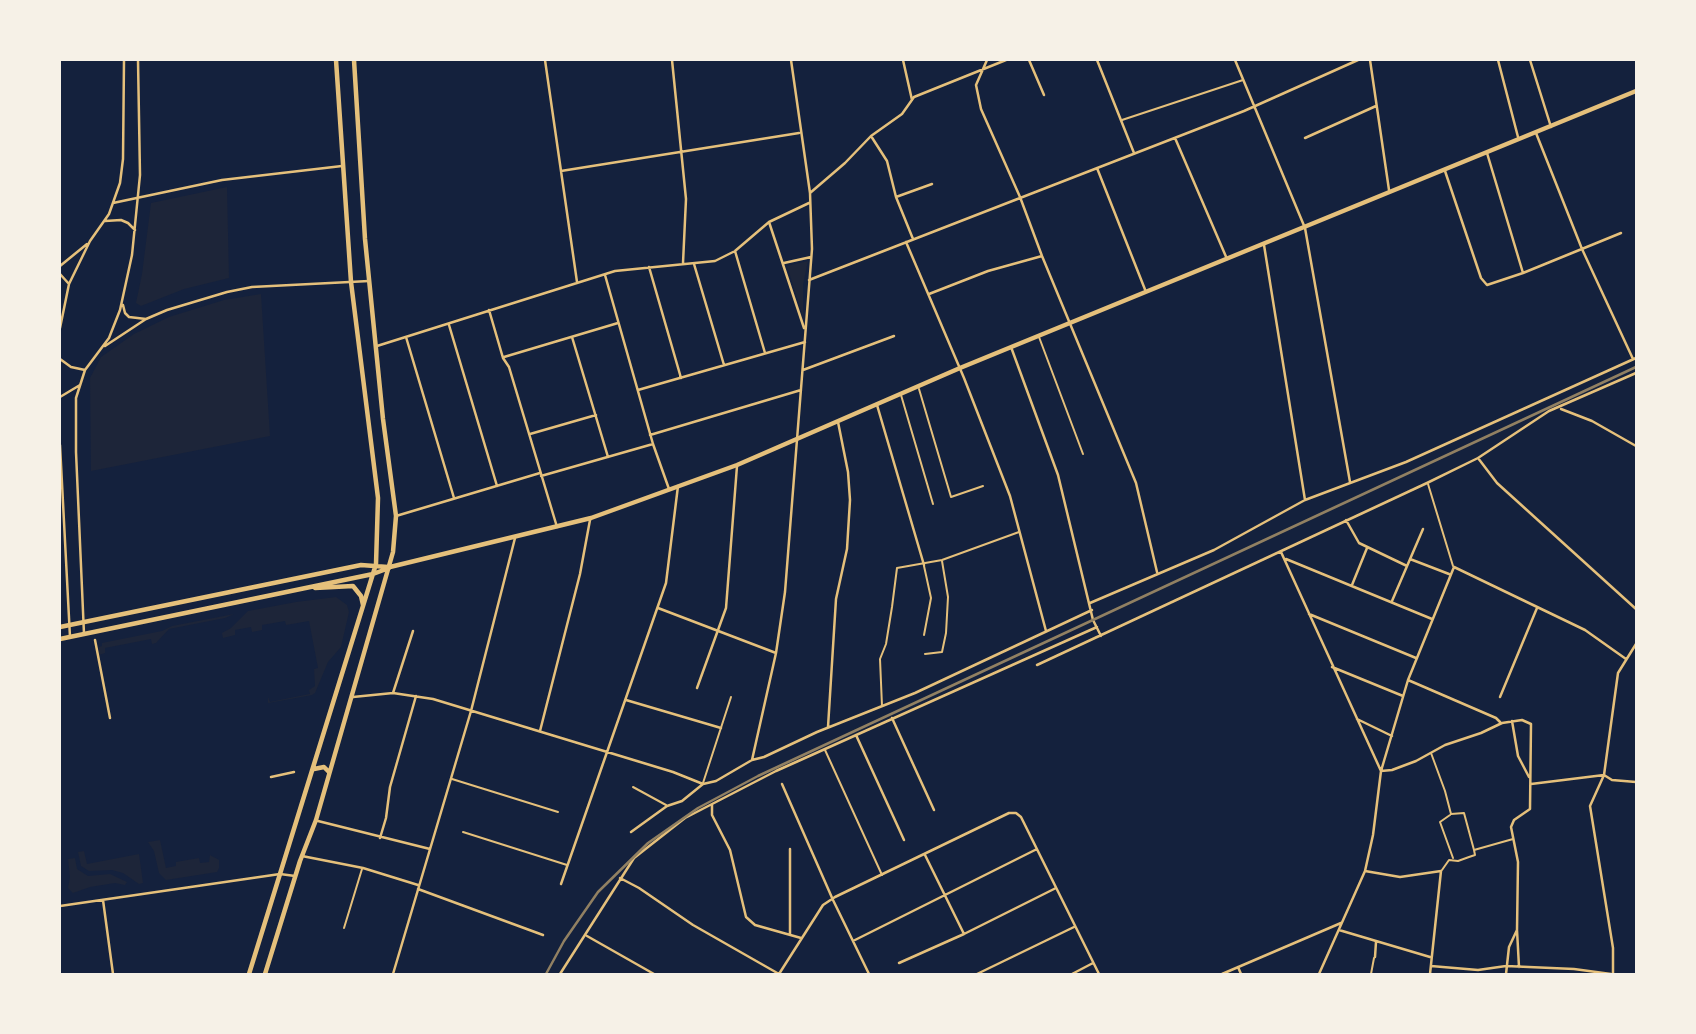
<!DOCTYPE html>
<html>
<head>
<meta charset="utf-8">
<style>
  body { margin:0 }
  #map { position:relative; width:1696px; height:1034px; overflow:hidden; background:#14213d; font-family:"Space Grotesk",sans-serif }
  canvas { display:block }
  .frame { position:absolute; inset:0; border:61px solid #f6f1e7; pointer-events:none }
</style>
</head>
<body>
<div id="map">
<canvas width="1696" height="1034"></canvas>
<div class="frame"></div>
</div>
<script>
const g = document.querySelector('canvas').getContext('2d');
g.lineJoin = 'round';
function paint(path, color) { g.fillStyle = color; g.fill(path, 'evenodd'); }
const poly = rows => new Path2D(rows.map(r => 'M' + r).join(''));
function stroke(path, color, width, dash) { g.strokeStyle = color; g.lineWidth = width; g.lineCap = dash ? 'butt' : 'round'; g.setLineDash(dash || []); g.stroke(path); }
const green = poly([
  [227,187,229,278,184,289,141,306,136,303,137,298,142,274,151,203],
  [808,261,803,285,803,317,787,266],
  [261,294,270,436,91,471,90,378,101,357,134,334,169,317,224,300],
  [336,597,347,605,349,612,341,647,328,662,315,693,312,695,268,703,268,697,270,702,310,694,309,690,315,686,314,669,318,668,309,621,286,625,285,621,262,625,262,630,252,632,251,627,235,630,235,635,223,638,222,633,231,628,248,611,296,602],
  [234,614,225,618,169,629,156,643,152,644,151,639,105,648,105,653,99,655,99,647,102,646,102,643,162,631,172,626],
  [160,840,166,868,176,866,176,862,199,858,200,863,209,862,210,855,219,860,219,868,217,872,166,880,159,873,154,851,148,842],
  [84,851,87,864,139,854,143,883,139,884,123,873,112,870,89,871,81,866,78,852],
  [75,858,77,869,88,876,110,874,127,882,125,885,115,883,90,887,73,893,68,888,70,877,68,859]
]);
const service = poly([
  [1122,120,1243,80],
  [1039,337,1083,454],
  [919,389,951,497,983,486],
  [901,395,933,504],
  [1428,484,1453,566],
  [924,566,931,598,924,635],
  [925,654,942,652,946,633,948,597,942,561],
  [882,706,880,659,886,644,892,607,897,568,942,560,1019,532],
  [825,750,882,875],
  [1431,753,1445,791,1451,814,1464,813,1474,850],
  [452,779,558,812],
  [703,783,731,697],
  [633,787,666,805],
  [1450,815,1440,822,1453,858],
  [463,832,567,865],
  [1442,870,1449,860,1458,861,1469,857,1475,855,1474,850,1513,839],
  [344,928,362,869],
  [1371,974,1374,958]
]);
const pedestrian = poly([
  [95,640,110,718],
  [271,777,294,772]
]);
const minor = poly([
  [545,60,577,282],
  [672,60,686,199,683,263],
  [903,60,912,100],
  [987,60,976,85,981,109,1020,197,1042,256,1136,483,1157,572],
  [1029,60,1044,95],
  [1097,60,1134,153],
  [1235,60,1305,228,1350,482],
  [1370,60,1389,190],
  [1498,60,1518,137],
  [1530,60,1551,127],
  [1536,133,1582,249,1633,359],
  [871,136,887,161,896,197,913,239],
  [1175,138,1227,259],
  [1305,138,1376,106],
  [1487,153,1523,273],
  [1097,168,1146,292],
  [561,171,799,133],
  [1445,171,1481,278,1487,285,1523,273,1621,233],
  [810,193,845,163,871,136,902,114,914,97,1006,60],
  [896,197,932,184],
  [113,203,222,180,342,166],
  [105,221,121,220,128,223,135,230],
  [769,222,804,328],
  [906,242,964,378,1010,496,1046,631],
  [1264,245,1305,500],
  [735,251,765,353],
  [784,263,811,257],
  [694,264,724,365],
  [60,266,87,244],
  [649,267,681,378],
  [60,274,69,284],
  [605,275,653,444,669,489],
  [809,280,1244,111,1358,60],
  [929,294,988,271,1042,256],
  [123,305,125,313,129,317,146,319],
  [489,310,503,358,509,367,557,527],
  [449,325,497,486],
  [60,328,69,284,90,241,109,214,120,183,123,159,124,60],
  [406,337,454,498],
  [572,337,608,457],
  [105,346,146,319,167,310,227,292,252,287,369,281],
  [377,346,615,271,715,261,735,251,769,222,809,203],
  [1011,347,1058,475,1093,620,1101,636],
  [504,357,618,323],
  [60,359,71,367,85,370],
  [803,370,894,336],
  [638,390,805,342],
  [60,397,80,385],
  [877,405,924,565],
  [1561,409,1592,421,1636,446],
  [530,434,596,415],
  [650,435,801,390],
  [60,445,70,637],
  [1478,458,1497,483,1636,609],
  [541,476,653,444],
  [396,516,540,473],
  [1346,520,1359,543,1407,566],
  [1281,552,1381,771],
  [1286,559,1432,619],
  [1410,559,1449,574],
  [1352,585,1367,548],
  [1392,601,1423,529],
  [1090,603,1214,550,1305,500,1406,462,1636,358],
  [658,608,776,653],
  [1309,614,1416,658],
  [84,634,76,452,76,398,85,370,109,338,120,310,132,255,140,175,138,60],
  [1037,665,1427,483,1478,458,1549,411,1636,373],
  [1332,667,1403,696],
  [1408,680,1496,718,1500,722],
  [697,688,726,608,737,466],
  [393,693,413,631],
  [353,697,393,693,433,699,673,772,703,784],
  [1500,697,1537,608],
  [626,700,721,728],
  [892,718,934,810],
  [1357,719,1392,736],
  [1512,721,1518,756,1529,777],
  [828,727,836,599,847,549,850,500,848,472,838,422],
  [540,731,580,574,590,520],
  [856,735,904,840],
  [752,760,776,653,785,592,812,249,810,193,791,60],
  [1381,771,1392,770,1416,761,1445,745,1481,733,1502,723,1522,720,1531,724,1530,809,1514,820,1511,827,1518,862,1517,930,1519,967],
  [782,784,833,900,869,974],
  [1531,784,1604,775,1612,780,1636,782],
  [712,805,712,815,730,850,746,917,755,925,801,938],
  [318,821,430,849],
  [631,832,667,806,682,801,703,784,716,781,752,760,764,757,817,732,915,693,1092,610],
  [380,838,386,818,390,787,416,696],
  [790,849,790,935],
  [925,855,964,934],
  [302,856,363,868,418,885],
  [1365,871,1400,877,1441,871,1430,974],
  [620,878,639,888,693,925,779,974],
  [561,884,666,583,678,486],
  [418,889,543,935],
  [103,900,113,974],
  [60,906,280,874,295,876],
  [1339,930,1430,957],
  [587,936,654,974],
  [853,941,1037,849],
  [1375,957,1376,942],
  [899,963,964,934,1056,888],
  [1431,966,1478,970,1506,966,1574,969,1611,974],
  [1238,967,1241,974],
  [393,974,471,711,515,538],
  [560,974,634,858,685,818,776,771,1097,627],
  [779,974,823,905,835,897,1009,813,1016,813,1021,817,1099,974],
  [977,974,1074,927],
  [1072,974,1093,963],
  [1222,974,1341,923],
  [1319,974,1365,871,1373,835,1381,771,1408,680,1454,567,1585,630,1626,659],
  [1506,974,1509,947,1517,930],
  [1613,974,1613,948,1590,806,1604,775,1618,673,1636,644]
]);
const secondary = poly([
  [390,567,591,518,737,465,960,368,1636,91]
]);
const primary = poly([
  [315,588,353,586,361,596,363,605],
  [60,627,361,565,388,567],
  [60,639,373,574,389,568],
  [314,769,324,767,329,772],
  [249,974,376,564,378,498,351,282,336,60],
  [265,974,300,861,316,820,393,552,396,516,383,419,365,239,354,60]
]);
const rail = poly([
  [546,974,564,941,598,892,648,843,698,808,758,776,1636,367]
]);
paint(green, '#1d2539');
stroke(service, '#e5c07b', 2);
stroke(pedestrian, '#e5c07b', 2.5);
stroke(minor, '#e5c07b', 2.5);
stroke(secondary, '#e5c07b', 4.5);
stroke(primary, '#e5c07b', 4.5);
stroke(rail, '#918062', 2.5);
</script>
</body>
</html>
